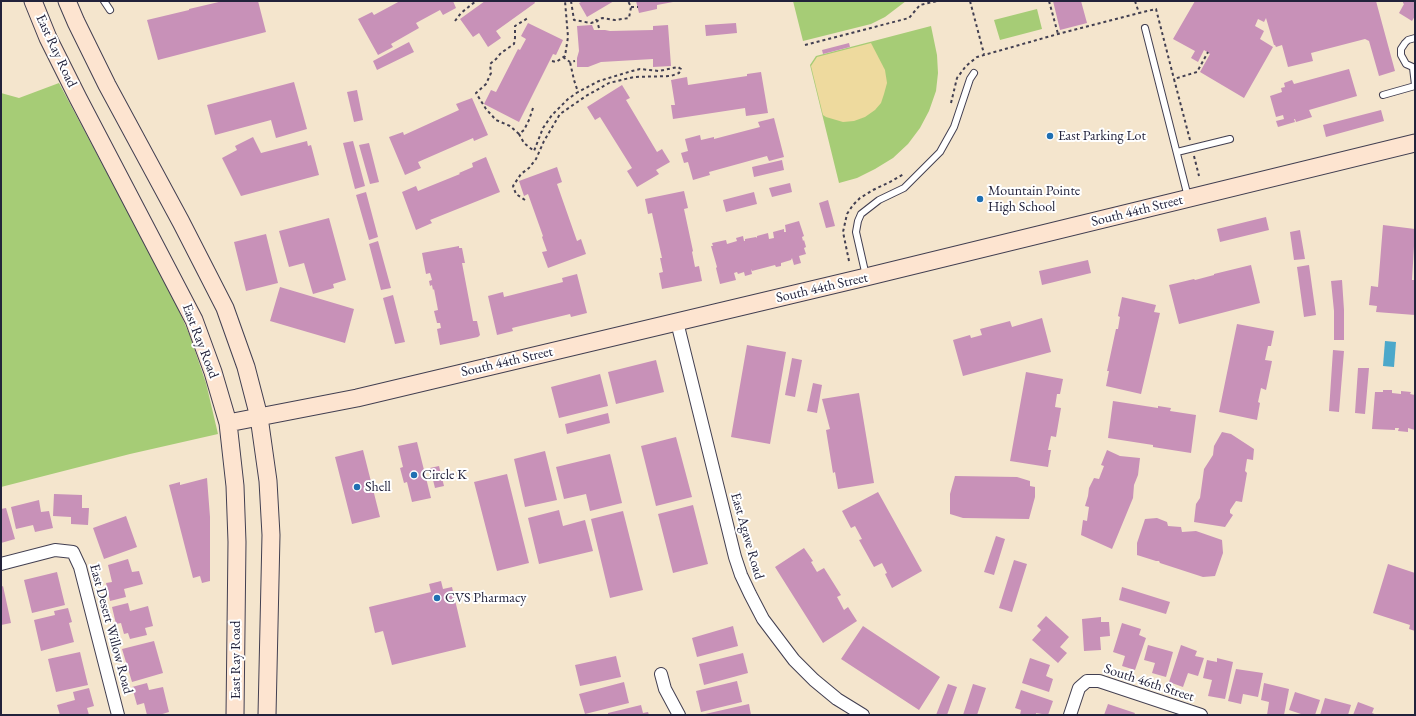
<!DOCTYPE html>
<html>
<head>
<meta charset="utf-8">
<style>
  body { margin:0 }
  #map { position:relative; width:1416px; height:716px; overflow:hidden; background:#f4e5cd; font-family:"EB Garamond",serif }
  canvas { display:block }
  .frame { position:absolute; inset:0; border:2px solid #22223b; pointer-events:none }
</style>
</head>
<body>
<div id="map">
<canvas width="1416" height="716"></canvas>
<div class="frame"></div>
</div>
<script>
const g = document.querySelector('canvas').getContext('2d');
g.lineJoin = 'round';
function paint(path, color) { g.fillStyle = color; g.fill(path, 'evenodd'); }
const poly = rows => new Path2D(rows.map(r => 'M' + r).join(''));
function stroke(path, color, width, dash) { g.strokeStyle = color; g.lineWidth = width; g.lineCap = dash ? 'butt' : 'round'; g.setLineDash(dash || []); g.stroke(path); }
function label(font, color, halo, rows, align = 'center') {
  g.font = font + ' "EB Garamond",serif'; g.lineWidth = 4; g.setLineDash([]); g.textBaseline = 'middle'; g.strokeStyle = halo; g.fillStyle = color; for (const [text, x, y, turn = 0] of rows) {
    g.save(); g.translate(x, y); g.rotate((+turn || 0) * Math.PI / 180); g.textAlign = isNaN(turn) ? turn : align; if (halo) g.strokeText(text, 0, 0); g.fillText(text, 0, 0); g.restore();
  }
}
const green = poly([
  [793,1,906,1,885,17,871,24,803,41],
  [1037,9,1042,29,1000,40,994,20],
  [931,26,937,55,938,73,936,91,929,111,920,128,908,144,893,158,875,169,857,178,839,183,810,65,816,56],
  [59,83,174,299,190,336,206,383,218,434,130,454,1,487,1,93,19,98]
]);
const sand = poly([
  [871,43,885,70,887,83,884,94,881,103,875,110,865,117,854,121,843,122,826,117,823,115,811,66,817,57]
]);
const water = poly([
  [1385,341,1396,342,1394,367,1383,366]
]);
const building = poly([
  [223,1,258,1,266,32,158,60,147,20,189,10,189,9],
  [400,1,453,1,456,8,443,15,440,10,416,23,419,28,391,44,393,47,378,55,358,19,372,12,374,15],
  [485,1,534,1,535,3,496,31,501,38,488,47,479,33,473,37,460,19],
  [583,1,614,1,587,17,579,3],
  [636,1,673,1,673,2,657,5,657,9,639,13],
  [1053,1,1081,1,1087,23,1060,30],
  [1195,1,1376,1,1395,71,1379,76,1369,41,1365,39,1311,53,1313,61,1288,67,1282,45,1276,47,1275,45,1274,45,1266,18,1264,22,1258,19,1255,26,1264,31,1260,39,1273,47,1244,98,1200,72,1210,54,1204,50,1198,62,1191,58,1195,51,1173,39],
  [1403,1,1415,1,1415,16,1412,21,1399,13,1404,4,1403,3],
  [528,23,563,40,556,55,553,54,519,122,484,104,491,90,496,92,518,49,520,50,526,39,521,36],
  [736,23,737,33,706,36,705,25],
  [592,25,594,30,605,30,610,31,653,30,653,26,668,25,671,66,653,67,653,59,601,62,588,67,577,67,577,58,579,51,577,26],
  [409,42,414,52,377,70,373,61],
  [849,43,850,47,823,54,822,50],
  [1349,69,1357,96,1309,110,1312,117,1296,122,1295,119,1294,119,1295,122,1278,127,1276,121,1284,119,1283,115,1276,117,1270,96,1282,92,1281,88,1285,87,1284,83,1292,80,1294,84],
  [761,72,768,113,746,116,745,108,673,119,671,105,675,105,671,80,687,77,688,85,747,76,747,74],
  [294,82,307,129,276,138,271,120,215,135,207,105],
  [622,85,630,98,626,100,657,152,662,149,670,162,656,170,659,174,637,187,627,171,632,168,600,117,595,120,587,107],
  [357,90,363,120,354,122,347,92],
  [472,98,488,135,474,141,473,138,418,162,421,168,405,175,389,137,403,132,404,135,459,110,456,104],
  [1381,110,1384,121,1326,137,1323,125],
  [774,118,784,157,769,161,767,156,709,172,710,175,693,180,688,162,684,163,681,153,688,151,685,139,700,135,701,140,714,137,714,139,760,127,758,122],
  [253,137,261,153,307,141,308,146,311,145,319,175,241,196,222,158,237,150,235,146],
  [353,141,365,186,355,189,343,143],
  [369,143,379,182,370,184,359,145],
  [486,157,500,192,430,220,432,223,416,230,402,192,416,186,418,191,460,174,459,173,473,167,472,163],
  [782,160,784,170,754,177,752,167],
  [557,167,562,182,557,184,577,241,581,239,586,254,548,268,542,252,547,251,542,237,543,236,528,194,524,196,519,181],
  [790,183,792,192,772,197,769,188],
  [684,191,688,208,684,209,693,251,692,252,695,267,699,266,702,281,662,289,659,273,663,272,660,258,662,258,652,213,648,214,645,199],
  [366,192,378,237,369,240,356,195],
  [754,192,757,204,726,212,723,200],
  [828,200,835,226,826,228,819,203],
  [1266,217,1269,230,1220,242,1217,229],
  [329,218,346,280,333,284,334,288,313,294,304,263,289,267,279,231],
  [799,221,804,236,802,237,803,241,804,240,806,247,804,248,806,254,799,256,801,263,794,265,792,258,791,260,781,263,781,266,776,267,775,265,752,271,751,269,752,274,745,276,744,272,738,274,737,272,734,273,736,280,720,284,716,268,717,267,711,246,713,246,712,243,726,240,727,244,737,241,736,238,743,236,744,241,745,241,745,239,756,237,757,238,757,236,768,233,769,239,774,238,773,232,784,229,784,232,786,232,785,225],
  [1383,225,1415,229,1412,280,1415,280,1415,315,1376,312,1377,306,1369,305,1371,286,1378,287],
  [1300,230,1305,259,1294,260,1290,232],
  [266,234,278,283,246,291,234,242],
  [378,241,391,288,381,290,369,244],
  [459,246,459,248,462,248,465,263,462,263,473,321,477,321,480,335,478,337,440,345,437,329,441,328,440,323,437,323,434,311,438,310,434,289,433,290,432,285,430,286,429,281,432,280,430,273,426,274,422,253],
  [1088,260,1091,273,1042,285,1039,271],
  [1251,265,1260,303,1179,324,1169,285,1194,279,1195,280,1214,275,1214,274],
  [1309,265,1316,315,1304,317,1297,267],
  [577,274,587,313,571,317,570,314,512,328,513,331,497,335,488,296,503,292,504,297,563,282,562,278],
  [1342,280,1344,310,1344,340,1334,340,1334,311,1331,281],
  [280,287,354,309,345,343,270,321],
  [393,295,405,342,395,344,383,298],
  [1122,297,1156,305,1154,312,1160,313,1141,394,1106,386,1109,371,1107,371,1116,329,1118,329,1120,317,1118,316],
  [1042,318,1051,352,963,376,953,340,970,335,971,338,982,335,980,329,1010,321,1012,327],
  [1237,324,1274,331,1271,346,1268,346,1265,360,1272,361,1266,390,1261,388,1258,402,1260,403,1257,420,1219,412],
  [747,345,786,352,770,444,731,437],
  [1333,350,1344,351,1339,412,1329,411],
  [792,358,802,360,795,397,785,395],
  [656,360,664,392,616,404,608,372],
  [1358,368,1369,368,1365,414,1355,413],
  [1026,372,1063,379,1060,394,1057,394,1055,407,1061,408,1056,437,1051,436,1048,450,1051,450,1048,467,1010,461],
  [600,374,608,406,559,418,551,387],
  [813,383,822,385,817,413,807,411],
  [1383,390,1392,390,1392,393,1401,394,1401,391,1411,392,1410,394,1415,395,1415,430,1408,428,1408,432,1398,431,1399,428,1395,428,1395,430,1372,429,1375,392,1383,392],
  [859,393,874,483,838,489,835,472,833,473,826,430,830,429,822,399],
  [1113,401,1158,408,1158,406,1171,408,1170,411,1196,415,1191,453,1153,447,1153,445,1108,438],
  [608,413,610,423,567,434,565,424],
  [1222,432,1231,434,1254,449,1253,460,1247,459,1245,471,1247,473,1242,502,1236,501,1230,510,1230,513,1233,515,1225,527,1194,522,1196,504,1200,498,1204,469,1213,455,1214,446],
  [676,437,692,497,656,506,641,446],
  [417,442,431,498,412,502,407,482,404,483,400,468,403,467,398,446],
  [363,450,380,517,352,524,335,457],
  [1107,450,1120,456,1140,458,1138,475,1134,485,1133,498,1112,549,1081,535,1083,520,1087,521,1089,507,1085,506,1088,496,1089,488,1094,478,1099,479,1104,466,1101,465],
  [545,451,557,500,525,507,514,459],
  [610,454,622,503,590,511,586,494,564,499,556,467],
  [439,466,444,486,435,488,430,468],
  [507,474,529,563,497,571,474,482],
  [955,476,1017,477,1030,481,1030,486,1035,487,1035,497,1029,519,963,518,950,514,950,494],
  [207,478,210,517,210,581,202,583,200,576,193,578,169,485,180,482,180,485],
  [878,492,922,571,892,588,885,574,887,573,882,563,874,567,859,540,862,539,855,526,851,528,842,511],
  [54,494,82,495,82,508,89,508,88,525,71,524,71,517,53,516],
  [39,500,41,512,49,511,53,528,35,532,33,525,16,529,11,507],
  [693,505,708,564,673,573,658,514],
  [6,508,15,539,1,543,1,509],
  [559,510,563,526,585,520,593,551,539,564,528,518],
  [623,511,643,590,610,598,591,519],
  [126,516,137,547,104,559,93,528],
  [1157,518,1167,522,1168,526,1181,527,1182,532,1196,531,1222,540,1223,553,1215,576,1203,577,1160,563,1159,561,1156,561,1137,555,1137,543,1145,519],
  [996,536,1005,539,994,575,984,572],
  [804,548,813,561,811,562,817,572,824,568,841,595,837,597,844,610,848,607,857,621,823,643,775,567],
  [128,559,132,572,139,571,143,584,124,589,126,597,110,601,106,583,112,582,108,565],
  [1014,560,1027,564,1012,612,999,608],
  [1388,564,1415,573,1415,631,1409,629,1410,625,1373,613],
  [57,572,65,605,32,613,24,580],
  [441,581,443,589,452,587,466,647,392,665,383,631,375,633,369,607,431,592,429,584],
  [3,586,11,623,1,625,1,587],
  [1122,587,1170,602,1166,614,1119,600],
  [128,603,130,611,148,606,153,626,145,628,147,635,130,639,128,633,124,634,121,623,116,624,112,607],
  [68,608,72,622,69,623,74,642,41,651,34,620,55,615,54,611],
  [1046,616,1069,637,1060,647,1067,653,1058,663,1032,640,1041,630,1037,626],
  [1101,617,1101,622,1109,622,1110,636,1100,637,1101,650,1084,651,1082,619],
  [1122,623,1141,629,1139,635,1146,638,1135,670,1122,666,1125,656,1113,652],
  [733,626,738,646,697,657,692,638],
  [863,626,940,677,919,710,841,659],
  [154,641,163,673,132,682,122,649],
  [1148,645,1173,652,1166,677,1152,673,1155,663,1144,660],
  [1181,645,1197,651,1195,656,1204,658,1198,676,1188,673,1183,687,1169,682],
  [80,652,88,685,56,692,48,659],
  [743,653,748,673,704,685,699,664],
  [616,656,621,677,580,686,575,665],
  [1030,658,1050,665,1046,676,1053,679,1049,692,1022,683],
  [1217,658,1233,662,1225,699,1208,696,1212,680,1203,678,1207,660,1217,662],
  [1236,669,1263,673,1258,697,1243,694,1241,704,1228,701],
  [737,681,742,702,701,712,696,691],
  [624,682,629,703,585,714,579,694],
  [147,683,149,690,163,687,169,712,159,715,147,715,144,703,137,705,132,687],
  [1264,683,1289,689,1284,715,1267,715,1269,702,1261,700],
  [948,684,957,687,947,715,936,715],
  [973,684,986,688,977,715,963,715],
  [89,688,94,706,87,708,89,715,60,715,57,705,75,700,73,692],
  [1021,690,1053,701,1048,715,1036,713,1036,715,1020,715,1021,710,1015,708],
  [1295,692,1320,700,1315,715,1301,715,1301,714,1289,710],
  [1325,698,1351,705,1348,715,1320,715],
  [1358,702,1374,708,1372,713,1377,715,1353,715],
  [749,704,751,715,705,715,705,714],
  [1108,704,1135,713,1134,715,1104,715],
  [641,705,643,713,648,712,649,715,608,715,608,713]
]);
const path = poly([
  [571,1,574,20,591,23,597,21,594,17],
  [970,1,984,54],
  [1049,1,1058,34],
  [1135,1,1139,13,1156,9,1174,79],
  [631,7,638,7],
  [455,21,461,13,476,1],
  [599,28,597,21,602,18,615,20,629,18,631,7,628,1],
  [805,45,909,18,920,5,937,1],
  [563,57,570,62,575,61],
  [552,61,556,62,565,56,568,37,565,1],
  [951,103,957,78,966,66,977,57,1058,34,1139,13],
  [533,108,529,120,524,130,519,134,524,143,534,151,543,128,552,115,568,99,578,92,574,80,570,62],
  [519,134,510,126,496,120,486,109,476,93,486,84,491,73,490,64,496,59,501,53,514,44,515,38,515,26,528,18],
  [1190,140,1174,79,1197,72,1208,52],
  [1194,156,1199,176],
  [525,200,516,194,513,186,521,174,529,168,536,159,544,141,560,114,586,96,609,83,634,77,671,76,679,73,681,69,678,67,659,71,640,69,632,71,599,81,578,92],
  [849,261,843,232,847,214,853,205,860,198,873,190,890,182,904,174]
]);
const lane = poly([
  [104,1,110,10],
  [1145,28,1188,197],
  [1415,38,1408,40,1405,43,1401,49,1401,55,1406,64,1415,68],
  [1413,68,1415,85],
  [1383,95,1415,86],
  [1177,152,1230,139],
  [866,276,856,232,858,221,861,214,879,200,904,188,940,152,954,127,970,79,974,73]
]);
const street = poly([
  [677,322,735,557,741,575,750,594,763,619,794,660,814,680,837,699,863,715],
  [1,564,55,550,73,552,80,567,118,715],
  [661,674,665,689,679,715],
  [1070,715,1079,688,1087,681,1099,681,1201,715]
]);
const secondary = poly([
  [33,1,48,38,78,98,194,320,213,372,228,423,235,486,237,542,235,715],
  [67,1,76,22,107,85,181,222,225,308,246,367,259,417,268,481,271,535,267,715],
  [228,423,357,398,866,277,1415,143]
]);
const markers = [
  [1050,136,4,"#1f6fb2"],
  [980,199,4,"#1f6fb2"],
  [414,475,4,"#1f6fb2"],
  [357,487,4,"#1f6fb2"],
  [437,598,4,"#1f6fb2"]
];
const streetNames = [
  ["East Ray Road",56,51,65],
  ["South 44th Street",1137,211,-14],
  ["South 44th Street",822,288,-13],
  ["East Ray Road",200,341,69],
  ["South 44th Street",507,362,-13],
  ["East Agave Road",747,536,74],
  ["East Desert Willow Road",111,629,75],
  ["East Ray Road",236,660,-90],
  ["South 46th Street",1149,683,18]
];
const poiNames = [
  ["East Parking Lot",1058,136],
  ["Mountain Pointe",988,191],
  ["High School",988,207],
  ["Circle K",422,475],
  ["Shell",365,487],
  ["CVS Pharmacy",445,598]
];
paint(green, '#a6cc76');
paint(sand, '#eeda9e');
paint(water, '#4ca8ca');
paint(building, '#c891b8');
stroke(lane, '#423f51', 8);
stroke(street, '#423f51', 14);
stroke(secondary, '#423f51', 19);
stroke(path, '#423f51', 2, [3, 3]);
stroke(lane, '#fff', 6);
stroke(street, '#fff', 12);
stroke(secondary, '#fde4d0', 17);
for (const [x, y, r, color] of markers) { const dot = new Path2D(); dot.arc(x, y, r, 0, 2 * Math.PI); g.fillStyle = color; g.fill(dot); stroke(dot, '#fff', 1.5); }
label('14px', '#22223b', '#fff', streetNames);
label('14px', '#22223b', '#fff', poiNames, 'left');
</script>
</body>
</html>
